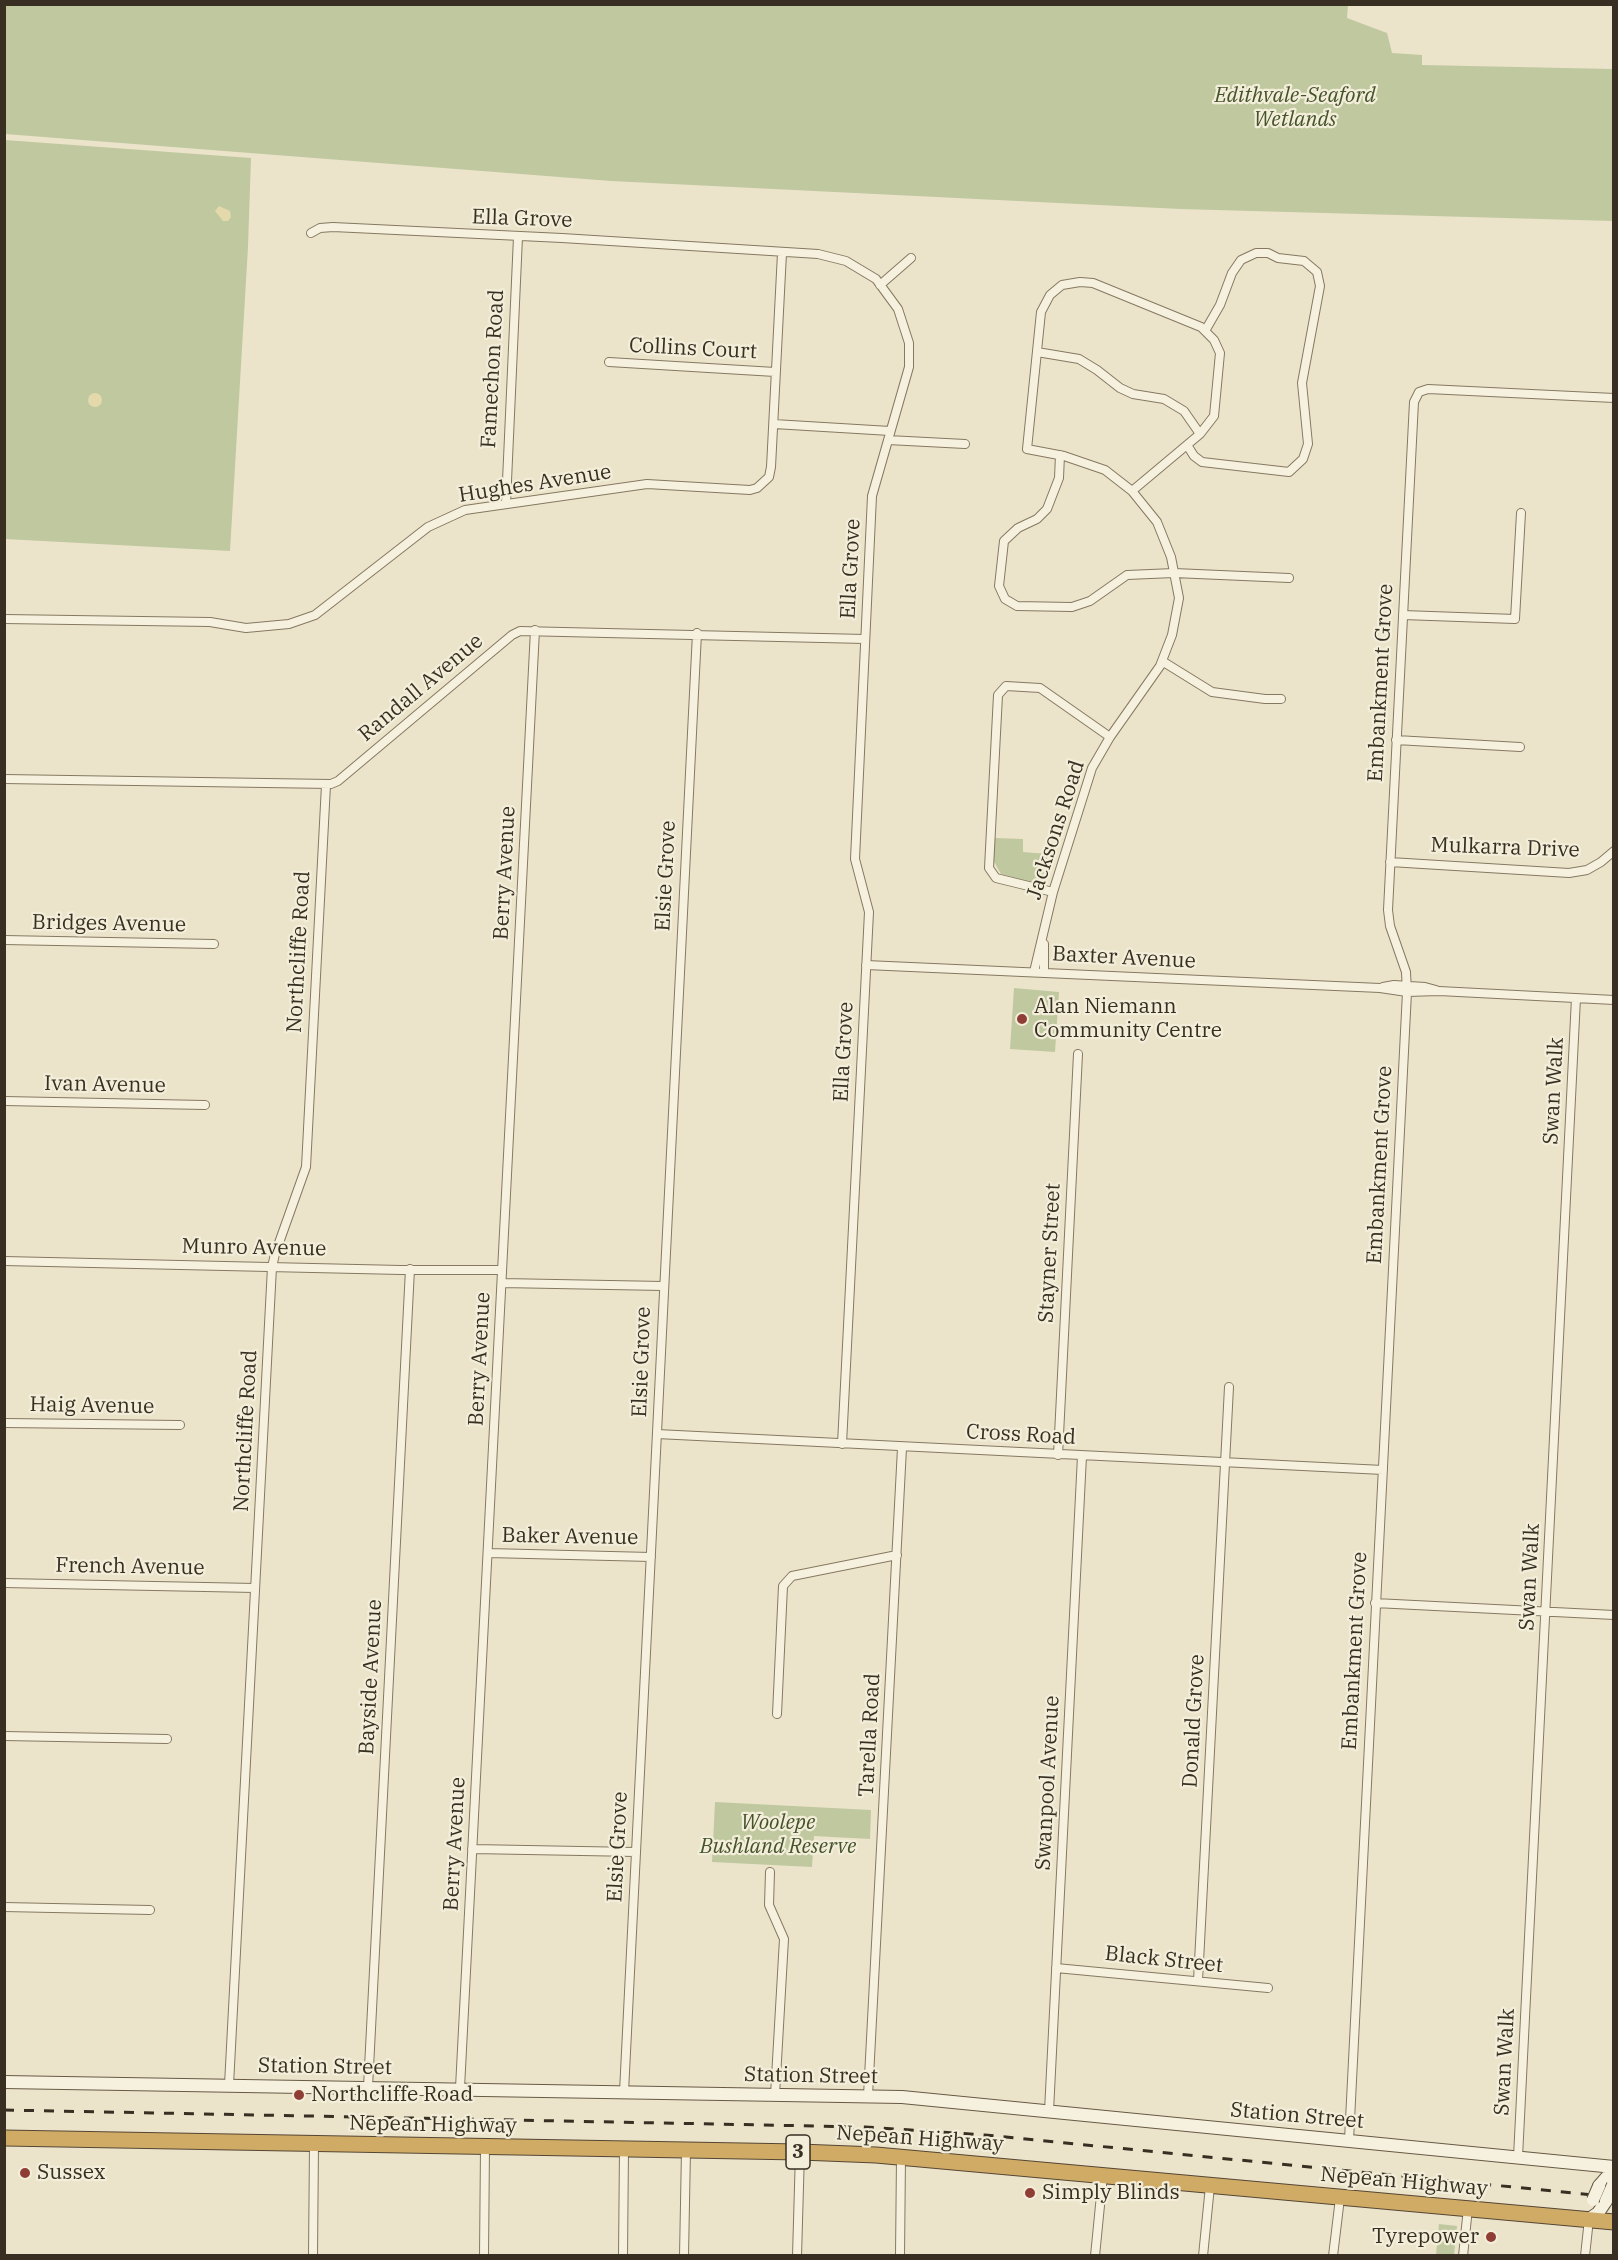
<!DOCTYPE html>
<html>
<head>
<meta charset="utf-8">
<style>
  body { margin:0 }
  #map { position:relative; width:1618px; height:2260px; overflow:hidden; background:#ebe4cb; font-family:"IBM Plex Serif",serif }
  canvas { display:block }
  .frame { position:absolute; inset:0; border:6px solid #382f22; pointer-events:none }
</style>
</head>
<body>
<div id="map">
<canvas width="1618" height="2260"></canvas>
<div class="frame"></div>
</div>
<script>
const g = document.querySelector('canvas').getContext('2d');
g.lineJoin = 'round';
function paint(path, color) { g.fillStyle = color; g.fill(path, 'evenodd'); }
const poly = rows => new Path2D(rows.map(r => 'M' + r).join(''));
function stroke(path, color, width, dash) { g.strokeStyle = color; g.lineWidth = width; g.lineCap = dash ? 'butt' : 'round'; g.setLineDash(dash || []); g.stroke(path); }
function label(font, color, halo, rows, align = 'center') {
  g.font = font + ' "IBM Plex Serif",serif'; g.lineWidth = 4.5; g.setLineDash([]); g.textBaseline = 'middle'; g.strokeStyle = halo; g.fillStyle = color; for (const [text, x, y, turn = 0] of rows) {
    g.save(); g.translate(x, y); g.rotate((+turn || 0) * Math.PI / 180); g.textAlign = isNaN(turn) ? turn : align; if (halo) g.strokeText(text, 0, 0); g.fillText(text, 0, 0); g.restore();
  }
}
const green = poly([
  [4,5,1348,5,1347,18,1387,33,1392,53,1422,55,1422,65,1613,69,1613,221,1180,209,611,181,5,134],
  [5,140,251,158,248,247,230,551,5,539],
  [995,838,1023,839,1023,852,1048,854,1041,885,1001,874,993,860],
  [1014,988,1059,992,1055,1052,1010,1049],
  [715,1802,871,1810,870,1839,814,1836,812,1867,712,1862],
  [1439,2224,1457,2226,1454,2255,1436,2255]
]);
const sand = poly([
  [219,206,230,211,231,217,228,221,223,221,215,211],
  '88 400a7 7 0 1 1 14 0a7 7 0 1 1-14 0Z'
]);
const street = poly([
  [311,233,320,228,333,227,562,238,818,254,846,261,876,279,898,309,909,343,909,367,872,496,855,859,869,912,842,1444],
  [880,285,911,258],
  [1037,352,1079,359,1097,370,1120,388,1133,394,1164,399,1184,411,1200,434],
  [609,362,775,372],
  [774,424,890,431],
  [888,440,965,444],
  [1187,445,1194,456,1202,462,1289,472,1303,459,1308,444,1302,383,1320,286,1317,272,1304,261,1278,258,1268,253,1256,253,1241,260,1232,273,1220,305,1205,331],
  [1060,455,1059,478,1047,509,1037,519,1018,528,1004,541,999,586,1005,599,1017,606,1072,607,1090,601,1127,575,1174,573,1289,578],
  [506,503,518,237],
  [1403,615,1515,619,1521,513],
  [4,619,210,622,246,628,289,624,315,615,428,527,465,510,647,484,750,490,757,488,769,477,771,467,782,253],
  [1162,661,1212,692,1265,699,1281,699],
  [1396,740,1520,747],
  [4,779,331,784,338,781,512,635,520,631,865,639],
  [1390,862,1569,873,1587,870,1601,862,1614,851],
  [1053,892,996,878,989,868,998,695,1006,686,1040,688,1110,737],
  [4,940,214,944],
  [866,965,1380,988,1407,992,1439,991,1614,1000],
  [1034,972,1053,892,1092,768,1110,737,1160,666,1172,635,1179,598,1171,557,1157,522,1132,491,1105,470,1064,456,1027,449,1041,312,1050,295,1062,285,1080,282,1093,283,1201,327,1214,340,1220,353,1214,416,1200,434,1132,491],
  [1044,972,1044,944],
  [1383,987,1394,985,1425,987,1436,990],
  [4,1101,205,1105],
  [4,1261,401,1270,502,1270],
  [502,1283,663,1286],
  [4,1423,180,1425],
  [657,1434,1383,1470],
  [1058,1455,1078,1054],
  [488,1553,651,1557],
  [4,1583,255,1588],
  [1375,1603,1614,1615],
  [777,1714,783,1586,792,1576,897,1555],
  [4,1736,167,1739],
  [472,1849,636,1852],
  [770,1872,769,1905,784,1939,775,2095],
  [4,1907,150,1910],
  [1056,1968,1268,1988],
  [1198,1981,1229,1387],
  [229,2085,272,1267,275,1254,306,1167,326,785],
  [368,2087,410,1269],
  [460,2088,535,630],
  [624,2092,697,633],
  [868,2096,902,1448],
  [1049,2111,1082,1456],
  [1349,2140,1407,992,1406,972,1390,926,1388,910,1414,402,1419,392,1428,389,1614,398],
  [1518,2157,1576,998],
  [313,2256,314,2144],
  [484,2256,485,2147],
  [623,2256,624,2149],
  [684,2256,686,2150],
  [797,2256,800,2152],
  [900,2256,901,2157],
  [1095,2256,1103,2175],
  [1203,2256,1210,2186],
  [1333,2256,1340,2198],
  [1463,2256,1468,2208],
  [1585,2256,1589,2219]
]);
const secondary = poly([
  [4,2082,902,2097,1614,2167],
  [1599,2186,1614,2169],
  [1589,2219,1598,2213,1606,2201]
]);
const highway = poly([
  [4,2138,800,2152,876,2155,1614,2222]
]);
const rail = poly([
  [4,2110,865,2127,985,2135,1614,2197]
]);
const secondaryBridge = poly([
  [1593,2200,1599,2186],
  [1606,2201,1613,2185]
]);
const markers = [
  [1022,1019,6,"#8f3e36"],
  [299,2095,6,"#8f3e36"],
  [25,2173,6,"#8f3e36"],
  [1030,2193,6,"#8f3e36"],
  [1491,2237,6,"#8f3e36"]
];
const shields = [
  [798,2152,24]
];
const shieldNames = [
  ["3",798,2152]
];
const parkNames = [
  ["Edithvale-Seaford",1295,96],
  ["Wetlands",1295,120],
  ["Woolepe",778,1823],
  ["Bushland Reserve",778,1847]
];
const streetNames = [
  ["Ella Grove",522,219,2],
  ["Collins Court",693,349,3],
  ["Famechon Road",493,369,-87],
  ["Hughes Avenue",535,484,-9],
  ["Ella Grove",851,569,-87],
  ["Embankment Grove",1381,683,-87],
  ["Randall Avenue",421,688,-40],
  ["Jacksons Road",1056,830,-72],
  ["Mulkarra Drive",1505,848,2],
  ["Berry Avenue",505,873,-87],
  ["Elsie Grove",666,876,-87],
  ["Bridges Avenue",109,924,1],
  ["Northcliffe Road",299,952,-87],
  ["Baxter Avenue",1124,958,3],
  ["Ella Grove",844,1052,-87],
  ["Ivan Avenue",105,1085,1],
  ["Swan Walk",1554,1091,-87],
  ["Embankment Grove",1380,1165,-87],
  ["Munro Avenue",254,1248,1],
  ["Stayner Street",1050,1253,-87],
  ["Berry Avenue",480,1359,-87],
  ["Elsie Grove",642,1362,-88],
  ["Haig Avenue",92,1406,1],
  ["Northcliffe Road",246,1431,-87],
  ["Cross Road",1021,1435,3],
  ["Baker Avenue",570,1537,1],
  ["French Avenue",130,1567,1],
  ["Swan Walk",1530,1577,-87],
  ["Embankment Grove",1355,1651,-87],
  ["Bayside Avenue",371,1677,-87],
  ["Donald Grove",1194,1721,-87],
  ["Tarella Road",870,1735,-87],
  ["Swanpool Avenue",1048,1783,-87],
  ["Berry Avenue",455,1844,-87],
  ["Elsie Grove",618,1847,-87],
  ["Black Street",1164,1960,6],
  ["Swan Walk",1505,2062,-87],
  ["Station Street",325,2067,1],
  ["Station Street",811,2076,1],
  ["Station Street",1297,2116,5],
  ["Nepean Highway",433,2125,1],
  ["Nepean Highway",920,2139,4],
  ["Nepean Highway",1404,2182,5]
];
const poiNames = [
  ["Alan Niemann",1034,1007],
  ["Community Centre",1034,1031],
  ["Northcliffe Road",311,2095],
  ["Sussex",37,2173],
  ["Simply Blinds",1042,2193],
  ["Tyrepower",1479,2237,"right"]
];
paint(green, '#c0c89f');
paint(sand, '#e3d9ab');
stroke(street, '#867861', 10);
stroke(secondary, '#685944', 14);
stroke(highway, '#554634', 17);
stroke(street, '#f6f1de', 8);
stroke(secondary, '#f6f1de', 12);
stroke(highway, '#d0ab66', 15);
stroke(rail, '#382f22', 3, [10, 10]);
stroke(secondaryBridge, '#685944', 14, []);
stroke(secondaryBridge, '#f6f1de', 12);
for (const [x, y, r, color] of markers) { const dot = new Path2D(); dot.arc(x, y, r, 0, 2 * Math.PI); g.fillStyle = color; g.fill(dot); stroke(dot, '#f3eeda', 2); }
for (const [x, y, w] of shields) { const box = new Path2D(); box.roundRect(x - w / 2, y - 17, w, 34, 4.5); g.fillStyle = '#f3eeda'; g.fill(box); stroke(box, '#382f22', 1.5); }
label('bold 20px', '#382f22', null, shieldNames);
label('italic 21px', '#45532b', '#f3eeda', parkNames);
label('21px', '#382f22', '#f3eeda', streetNames);
label('21px', '#382f22', '#f3eeda', poiNames, 'left');
</script>
</body>
</html>
